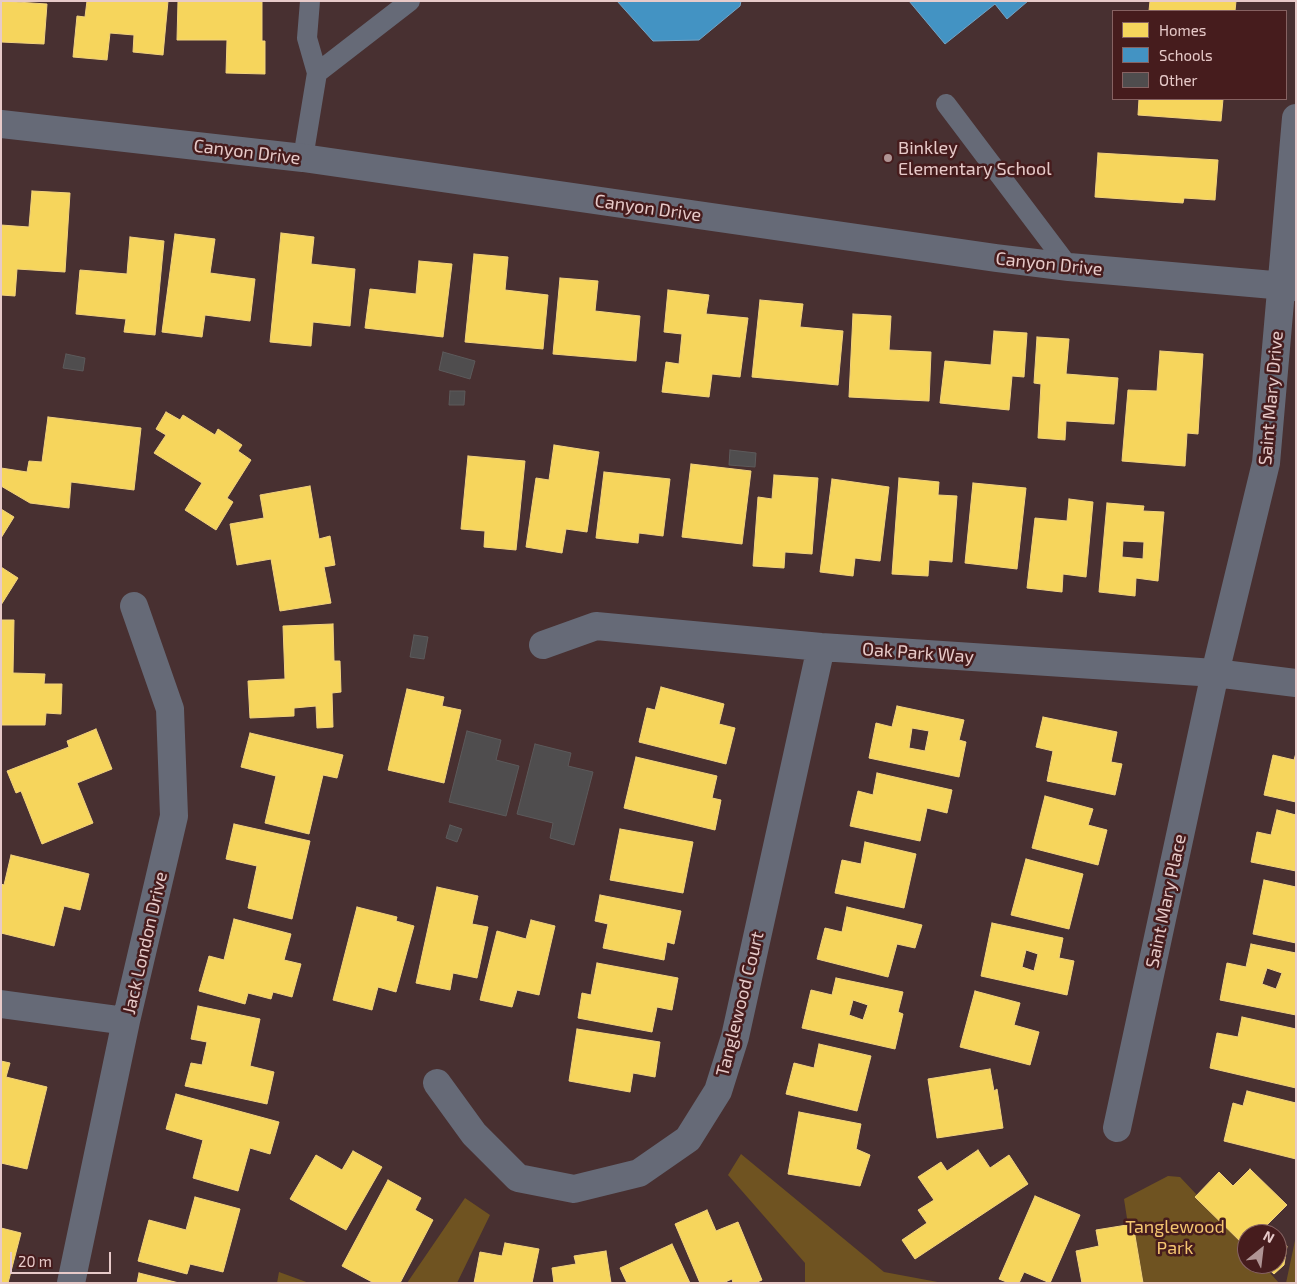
<!DOCTYPE html>
<html>
<head>
<meta charset="utf-8">
<style>
  body { margin:0 }
  #map { position:relative; width:1297px; height:1284px; overflow:hidden; background:#483031; font-family:"Exo 2",sans-serif }
  canvas { display:block }
  .frame { position:absolute; inset:0; border:2px solid #e7cac9; pointer-events:none }
  .legend { position:absolute; left:1112px; top:10px; width:175px; height:90px; box-sizing:border-box; background:#461c1d; border:1px solid #866262; margin:0; padding:6px 9px; list-style:none; font-size:15px; color:#e7cac9 }
  .legend li { display:flex; align-items:center; gap:10px; height:25px }
  .legend b { width:25px; border:1px solid #866262 }
  .north { position:absolute; left:1237px; top:1224px; width:50px; height:50px; box-sizing:border-box; background:#461c1d; border:1px solid #866262; border-radius:50%; rotate:29deg; font-size:14px; font-weight:700; line-height:20px; text-align:center; color:#e7cac9 }
  .north::after { content:''; display:block; margin:auto; width:18px; height:22px; background:#af9494; clip-path:polygon(50% 0,100% 100%,50% 72%,0 100%) }
  .scale { position:absolute; left:10px; top:1252px; width:101px; height:22px; box-sizing:border-box; border:2px solid #e7cac9; border-top:0; padding-left:6px; font-size:15px; line-height:18px; white-space:nowrap; color:#e7cac9; -webkit-text-stroke:4px #461c1d; paint-order:stroke }
</style>
</head>
<body>
<div id="map">
<canvas width="1297" height="1284"></canvas>
<div class="frame"></div>
<ul class="legend">
<li><b style="height:14px;background:#f6d55c"></b>Homes</li>
<li><b style="height:14px;background:#4393c3"></b>Schools</li>
<li><b style="height:14px;background:#4f4d4e"></b>Other</li>
</ul>
<div class="north">N</div>
<div class="scale">20 m</div>
</div>
<script>
const g = document.querySelector('canvas').getContext('2d');
g.lineJoin = 'round';
function paint(path, color) { g.fillStyle = color; g.fill(path, 'evenodd'); }
const poly = rows => new Path2D(rows.map(r => 'M' + r).join(''));
function stroke(path, color, width, dash) { g.strokeStyle = color; g.lineWidth = width; g.lineCap = dash ? 'butt' : 'round'; g.setLineDash(dash || []); g.stroke(path); }
function label(font, color, halo, rows, align = 'center') {
  g.font = font + ' "Exo 2",sans-serif'; g.lineWidth = 5; g.setLineDash([]); g.textBaseline = 'middle'; g.strokeStyle = halo; g.fillStyle = color; for (const [text, x, y, turn = 0] of rows) {
    g.save(); g.translate(x, y); g.rotate((+turn || 0) * Math.PI / 180); g.textAlign = isNaN(turn) ? turn : align; if (halo) g.strokeText(text, 0, 0); g.fillText(text, 0, 0); g.restore();
  }
}
const green = poly([
  [741,1154,884,1272,943,1283,805,1283,805,1263,728,1175],
  [1168,1176,1180,1177,1247,1248,1247,1264,1262,1264,1279,1283,1137,1283,1124,1199],
  [465,1198,490,1215,457,1283,407,1283],
  [1296,1236,1296,1283,1286,1283],
  [279,1272,309,1283,277,1283]
]);
const homes = poly([
  [1,1,47,4,44,44,1,42,1,1],
  [87,1,168,1,163,55,133,52,134,35,110,33,107,60,73,57,77,16,85,17,87,1],
  [178,1,262,1,262,41,265,41,265,74,226,73,227,40,177,40,178,1],
  [1150,1,1236,1,1235,11,1149,11,1150,1],
  [1139,99,1223,99,1221,121,1138,115,1139,99],
  [1098,153,1218,160,1215,200,1184,198,1183,203,1095,197,1098,153],
  [32,191,70,193,65,272,17,269,15,296,1,295,1,225,29,227,32,191],
  [281,233,314,237,311,264,355,269,350,326,313,322,311,346,270,342,281,233],
  [175,234,215,239,210,273,255,279,250,321,205,315,202,337,162,332,175,234],
  [130,237,164,241,155,335,124,332,126,319,76,314,80,270,127,274,130,237],
  [474,254,508,257,505,290,548,295,543,349,465,342,474,254],
  [419,261,452,264,443,337,365,328,370,289,416,294,419,261],
  [560,278,598,281,595,311,640,316,636,361,553,354,560,278],
  [668,290,709,295,706,314,748,318,740,377,712,374,709,397,662,392,666,362,679,364,682,334,664,332,668,290],
  [760,300,803,304,800,327,843,331,838,385,752,377,760,300],
  [853,314,891,316,889,350,931,352,929,401,849,397,853,314],
  [994,331,1027,333,1024,377,1012,376,1009,410,940,403,945,361,991,365,994,331],
  [1037,337,1069,339,1066,374,1118,378,1114,424,1066,421,1065,440,1038,438,1041,384,1034,383,1037,337],
  [1160,351,1203,354,1198,434,1187,433,1185,466,1122,461,1128,390,1157,391,1160,351],
  [166,412,180,420,183,415,215,435,218,429,242,445,238,451,251,460,227,498,233,502,216,530,185,510,202,483,154,453,166,435,156,429,166,412],
  [48,417,141,428,134,490,71,482,69,508,30,503,1,486,1,468,27,472,29,461,42,462,48,417],
  [554,445,599,452,587,532,566,529,562,553,526,547,536,478,549,480,554,445],
  [468,456,525,461,516,550,484,547,485,531,461,529,468,456],
  [691,464,751,471,742,544,682,537,691,464],
  [604,472,670,479,663,536,639,533,638,543,596,538,604,472],
  [774,475,818,478,812,554,785,552,784,568,753,566,758,497,772,499,774,475],
  [899,478,939,482,938,495,957,496,952,562,929,560,928,576,892,574,899,478],
  [832,479,889,487,880,561,855,558,853,576,820,572,832,479],
  [973,483,1026,488,1017,569,965,563,973,483],
  [310,486,319,539,330,536,335,565,324,567,331,603,280,611,271,559,237,565,230,524,264,518,260,495,310,486],
  [1069,499,1093,502,1086,577,1063,574,1062,592,1027,588,1035,518,1067,521,1069,499],
  [1107,503,1144,506,1143,511,1164,512,1158,581,1136,578,1135,596,1099,592,1107,503],
  [1123,541,1144,542,1143,559,1122,557,1123,541],
  [1,509,14,517,1,538,1,509],
  [1,567,18,578,1,605,1,567],
  [1,620,14,620,13,673,45,674,44,684,62,684,61,714,46,713,45,725,2,725,1,620],
  [333,624,334,661,340,661,341,692,332,693,333,727,317,728,316,706,294,708,294,716,250,718,248,681,285,679,283,626,333,624],
  [661,687,724,704,719,724,735,728,726,764,639,742,647,708,655,710,661,687],
  [407,689,444,697,442,706,461,710,444,783,388,770,407,689],
  [897,706,964,720,959,740,966,742,959,777,869,758,876,723,892,727,897,706],
  [912,728,929,731,925,751,909,748,912,728],
  [1043,717,1117,732,1111,762,1122,764,1115,795,1047,781,1053,751,1036,747,1043,717],
  [96,729,112,769,77,783,93,823,42,844,21,791,16,793,7,771,69,747,67,741,96,729],
  [250,733,343,755,337,778,323,775,309,834,265,823,276,776,241,767,250,733],
  [1296,753,1296,802,1264,795,1273,755,1294,760,1296,753],
  [636,757,717,776,712,798,721,800,715,830,624,808,636,757],
  [877,773,952,790,947,813,927,808,920,841,850,826,858,791,873,795,877,773],
  [1045,796,1093,809,1088,825,1107,830,1098,865,1032,848,1045,796],
  [1277,810,1296,815,1296,871,1251,862,1257,832,1271,835,1277,810],
  [234,824,310,841,292,919,248,908,257,866,226,859,234,824],
  [620,829,693,842,683,893,610,880,620,829],
  [865,842,916,854,904,908,835,893,842,860,861,864,865,842],
  [11,855,89,874,80,910,64,906,54,946,1,933,1,884,4,885,11,855],
  [1026,859,1083,874,1069,929,1011,915,1026,859],
  [1264,880,1296,887,1296,943,1253,934,1264,880],
  [437,887,478,896,472,924,488,927,477,978,453,973,450,990,416,983,437,887],
  [600,895,681,911,674,944,667,942,664,960,603,948,608,924,595,921,600,895],
  [357,907,397,917,396,921,414,926,396,992,378,987,372,1010,333,1000,357,907],
  [847,907,922,925,915,948,897,944,888,977,817,959,825,928,842,932,847,907],
  [234,919,291,934,284,960,301,964,292,997,273,992,271,999,248,993,245,1004,199,991,209,956,224,960,234,919],
  [531,920,555,926,539,995,517,990,512,1007,480,1000,497,931,526,939,531,920],
  [992,923,1063,938,1059,958,1074,961,1067,995,981,976,992,923],
  [1026,950,1038,954,1034,971,1022,967,1026,950],
  [1251,944,1296,953,1296,1015,1220,1000,1227,963,1246,967,1251,944],
  [1267,968,1282,973,1276,989,1262,984,1267,968],
  [597,963,678,978,672,1010,657,1007,652,1032,578,1018,582,993,591,995,597,963],
  [836,978,903,992,898,1012,903,1014,895,1049,802,1028,811,990,832,995,836,978],
  [853,1000,868,1005,863,1020,849,1015,853,1000],
  [975,991,1020,1003,1014,1025,1039,1032,1030,1065,960,1047,975,991],
  [198,1006,260,1019,250,1066,274,1072,267,1104,185,1086,191,1063,202,1065,207,1042,191,1039,198,1006],
  [1242,1017,1296,1029,1296,1088,1210,1068,1217,1033,1238,1037,1242,1017],
  [577,1029,660,1042,655,1077,633,1073,630,1092,569,1081,577,1029],
  [819,1044,871,1056,857,1111,786,1094,794,1063,814,1068,819,1044],
  [1,1061,10,1063,6,1077,47,1087,27,1169,1,1163,1,1061],
  [990,1069,994,1091,997,1089,1003,1128,937,1138,928,1079,990,1069],
  [1247,1091,1296,1103,1296,1159,1224,1141,1233,1103,1243,1106,1247,1091],
  [176,1094,279,1122,270,1154,250,1148,238,1191,193,1178,203,1140,166,1129,176,1094],
  [799,1112,861,1124,856,1149,870,1155,860,1186,788,1174,799,1112],
  [978,1150,990,1168,1009,1155,1028,1184,915,1259,902,1240,927,1223,918,1210,934,1200,918,1177,941,1162,947,1171,978,1150],
  [353,1151,382,1167,346,1230,290,1199,316,1155,342,1170,353,1151],
  [1250,1169,1287,1205,1266,1226,1274,1234,1247,1234,1247,1248,1195,1197,1219,1172,1233,1186,1250,1169],
  [388,1180,421,1198,415,1210,433,1220,400,1283,374,1283,342,1266,388,1180],
  [1035,1196,1080,1215,1050,1283,1024,1272,1019,1283,1009,1283,999,1279,1035,1196],
  [195,1197,240,1209,223,1272,190,1264,187,1274,138,1261,149,1220,186,1230,195,1197],
  [707,1210,716,1231,738,1222,762,1280,755,1283,733,1283,732,1279,723,1283,700,1283,675,1224,707,1210],
  [1133,1224,1143,1283,1082,1283,1076,1251,1099,1246,1096,1230,1133,1224],
  [1,1228,21,1233,8,1283,1,1283,1,1228],
  [1277,1237,1287,1246,1284,1265,1274,1274,1263,1264,1277,1264,1277,1237],
  [505,1243,539,1249,532,1283,474,1283,480,1252,502,1256,505,1243],
  [672,1244,690,1283,627,1283,620,1268,672,1244],
  [606,1251,611,1283,554,1283,552,1268,576,1264,574,1256,606,1251],
  [139,1273,179,1283,137,1283,139,1273]
]);
const schools = poly([
  [617,1,741,1,740,6,699,40,653,41,617,1],
  [909,1,1028,1,1007,19,995,4,945,44,909,1]
]);
const building = poly([
  [443,352,475,361,470,379,439,370,443,352],
  [66,354,85,358,83,371,63,368,66,354],
  [450,391,465,391,464,405,449,405,450,391],
  [730,450,756,453,755,467,729,465,730,450],
  [414,635,428,637,424,659,410,657,414,635],
  [467,731,501,740,496,760,519,766,506,816,449,802,467,731],
  [535,744,571,753,568,766,593,772,574,845,550,838,553,823,517,814,535,744],
  [450,825,462,829,457,842,446,838,450,825]
]);
const lane = poly([
  [317,73,410,1],
  [946,104,1069,267],
  [303,158,317,73,307,38,310,1]
]);
const street = poly([
  [1,124,303,158,996,258,1069,267,1296,287],
  [543,645,596,626,821,647,1215,673,1296,683],
  [1,1004,126,1021],
  [437,1083,474,1134,518,1178,574,1189,639,1173,688,1139,718,1091,735,1037,821,647],
  [1117,1128,1215,673,1266,463,1296,118],
  [71,1283,126,1021,174,816,170,709,134,606]
]);
const markers = [
  [888,158,5,"#af9494"]
];
const poiNames = [
  ["Binkley",898,148],
  ["Elementary School",898,169]
];
const streetNames = [
  ["Canyon Drive",247,152,7],
  ["Canyon Drive",648,208,8],
  ["Canyon Drive",1049,264,6],
  ["Saint Mary Drive",1271,398,-85],
  ["Oak Park Way",918,653,4],
  ["Saint Mary Place",1166,901,-78],
  ["Jack London Drive",145,943,-77],
  ["Tanglewood Court",740,1004,-76]
];
const parkNames = [
  ["Tanglewood",1175,1227],
  ["Park",1175,1248]
];
paint(green, '#6f5321');
paint(homes, '#f6d55c');
stroke(homes, '#f2d27d', 1);
paint(schools, '#4393c3');
stroke(schools, '#74a4c5', 1);
paint(building, '#4f4d4e');
stroke(building, '#5c5a5b', 1);
stroke(lane, '#666a77', 20);
stroke(street, '#666a77', 28);
for (const [x, y, r, color] of markers) { const dot = new Path2D(); dot.arc(x, y, r, 0, 2 * Math.PI); g.fillStyle = color; g.fill(dot); stroke(dot, '#461c1d', 2); }
label('18px', '#e7cac9', '#461c1d', poiNames, 'left');
label('18px', '#e7cac9', '#461c1d', streetNames);
label('18px', '#f4c570', '#461c1d', parkNames);
</script>
</body>
</html>
